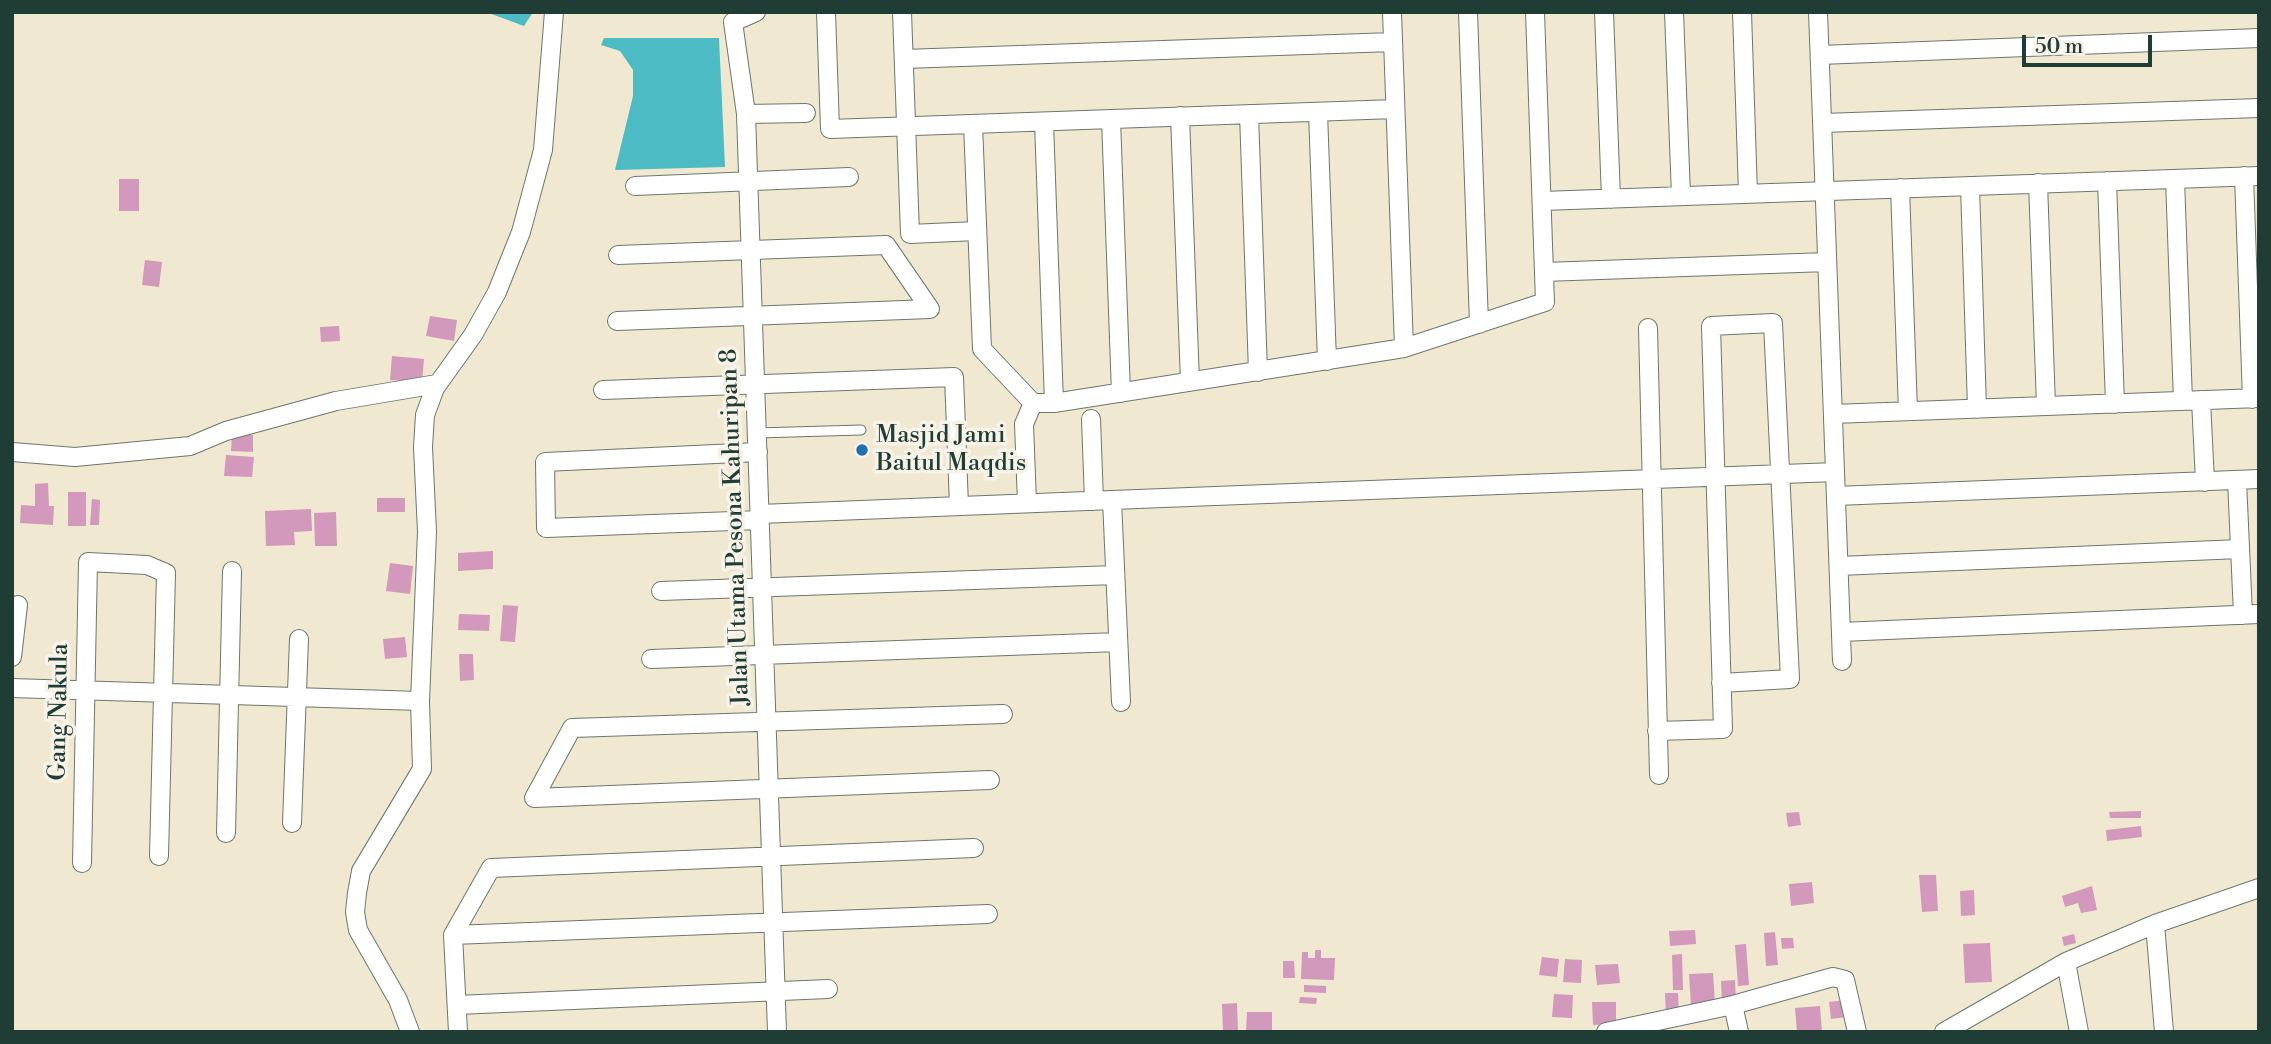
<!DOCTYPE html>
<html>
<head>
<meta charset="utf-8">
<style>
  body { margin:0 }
  #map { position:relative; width:2271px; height:1044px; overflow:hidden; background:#f1e8d1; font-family:"Libre Bodoni",serif }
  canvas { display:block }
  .frame { position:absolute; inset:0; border:14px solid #1f3d34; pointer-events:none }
  .scale { position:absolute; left:2022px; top:35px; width:130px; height:32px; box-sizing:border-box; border:4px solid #1f3d34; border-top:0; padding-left:9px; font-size:21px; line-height:24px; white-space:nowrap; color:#1f3d34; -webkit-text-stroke:5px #f7f3e8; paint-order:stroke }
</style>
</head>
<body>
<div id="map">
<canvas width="2271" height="1044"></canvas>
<div class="frame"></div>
<div class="scale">50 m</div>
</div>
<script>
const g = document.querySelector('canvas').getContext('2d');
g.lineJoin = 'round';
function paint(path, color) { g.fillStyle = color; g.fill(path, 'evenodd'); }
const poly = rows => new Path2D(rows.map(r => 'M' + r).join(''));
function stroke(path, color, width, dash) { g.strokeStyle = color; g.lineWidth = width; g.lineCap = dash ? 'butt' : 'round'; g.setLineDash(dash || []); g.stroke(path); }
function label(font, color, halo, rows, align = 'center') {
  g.font = font + ' "Libre Bodoni",serif'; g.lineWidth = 7; g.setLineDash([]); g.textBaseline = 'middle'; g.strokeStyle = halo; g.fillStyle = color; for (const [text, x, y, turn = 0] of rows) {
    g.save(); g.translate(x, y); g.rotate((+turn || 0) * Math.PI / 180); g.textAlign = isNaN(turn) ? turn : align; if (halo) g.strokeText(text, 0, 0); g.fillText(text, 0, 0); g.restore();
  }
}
const water = poly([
  [486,12,533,12,524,26],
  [604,38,719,38,725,167,615,170,633,96,633,70,620,51,601,45]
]);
const building = poly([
  [119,179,139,179,139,211,119,211],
  [145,260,162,262,159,287,142,285],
  [430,316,457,320,454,341,426,336],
  [339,326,340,341,321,342,320,327],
  [392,356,424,359,422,382,390,380],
  [232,434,253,435,253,452,231,451],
  [226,455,254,457,252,477,224,476],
  [48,483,49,506,54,506,53,525,20,523,21,505,35,506,35,484],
  [68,492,86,492,86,526,68,526],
  [377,498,405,498,405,512,377,512],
  [92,499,100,500,99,525,90,525],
  [311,509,312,531,294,532,295,545,266,546,265,511],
  [336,512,337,546,315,546,314,513],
  [493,551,493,569,458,571,458,553],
  [390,563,413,566,410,594,386,591],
  [503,605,518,606,515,642,500,641],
  [459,614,490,615,489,631,458,630],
  [405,637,407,657,385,659,383,639],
  [459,654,473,654,474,680,460,681],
  [2141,811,2141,818,2110,818,2109,812],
  [1799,812,1801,825,1788,827,1786,813],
  [2141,826,2142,837,2107,841,2106,830],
  [1919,875,1936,875,1938,911,1922,912],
  [1812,882,1814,903,1791,906,1789,884],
  [2092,886,2097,910,2081,913,2078,903,2065,907,2062,896],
  [1974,890,1975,915,1961,916,1960,891],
  [1695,930,1696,944,1670,946,1669,931],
  [1775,932,1778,965,1766,966,1764,933],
  [2074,934,2076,943,2064,946,2062,937],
  [1781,938,1793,938,1794,948,1782,949],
  [1990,943,1992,982,1965,983,1963,944],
  [1746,944,1749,985,1738,986,1735,945],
  [1315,950,1321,950,1321,958,1335,958,1334,980,1301,979,1302,952,1308,952,1308,958,1315,958],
  [1682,954,1683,990,1673,990,1672,955],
  [1542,957,1559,959,1557,977,1539,975],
  [1565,959,1582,960,1581,983,1563,982],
  [1283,961,1294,961,1295,978,1283,978],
  [1618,964,1620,983,1597,985,1595,965],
  [1713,973,1715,1003,1691,1005,1689,974],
  [1735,980,1736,1002,1722,1003,1721,981],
  [1304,985,1326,986,1326,993,1304,992],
  [1665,993,1678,993,1679,1014,1666,1015],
  [1554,994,1573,995,1572,1018,1552,1017],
  [1300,997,1317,998,1316,1004,1299,1003],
  [1845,1000,1847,1017,1831,1019,1829,1002],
  [1592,1002,1616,1002,1616,1024,1593,1025],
  [1237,1003,1238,1032,1223,1032,1222,1004],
  [1820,1006,1822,1032,1797,1032,1795,1008],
  [1247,1012,1272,1012,1272,1032,1246,1032]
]);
const service = poly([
  [757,433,861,430]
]);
const minor = poly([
  [756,12,733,22,746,114,777,1032],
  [826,12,830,129,1395,109],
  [902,12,910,234,977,231],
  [1392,12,1404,348],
  [1468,12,1479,324],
  [1604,12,1611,199],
  [1674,12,1681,196],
  [1742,12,1748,194],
  [1818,12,1842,661],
  [1820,55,2259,38],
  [904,59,1393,42],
  [1318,112,1327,361],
  [746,114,806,113],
  [1249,114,1258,372],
  [1180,116,1190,382],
  [1111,119,1121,393],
  [1044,122,1054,403],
  [1823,123,2259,108],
  [973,124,982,349,1033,403,1054,403,1404,348,1545,302,1535,12],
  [2244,176,2252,399],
  [2175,179,2183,401],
  [2107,181,2115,404],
  [2038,183,2046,406],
  [635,186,849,177],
  [1970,186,1977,409],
  [1900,188,1908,411],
  [1542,201,2259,176],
  [1544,272,1827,262],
  [617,321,930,309,886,245,618,255],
  [1648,328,1659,775],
  [603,390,954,377,959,506],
  [2201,400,2205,482],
  [1833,414,2259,398],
  [1091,419,1094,501],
  [12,452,75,457,190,446,226,431,336,401,437,384],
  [758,452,545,462,546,528,760,520],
  [2237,480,2243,615],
  [1836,496,2259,479],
  [1112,500,1835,472],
  [1027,503,1024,424,1033,403],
  [760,514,1112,500,1121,702],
  [1839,566,2240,549],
  [661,591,1115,575],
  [1841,632,2259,614],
  [12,657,18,605],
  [651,659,1118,642],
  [12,688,420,701],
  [1657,731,1723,729,1711,326,1773,323,1790,679,1721,683],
  [990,780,534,798,572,728,1003,714],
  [292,823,299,639],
  [226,833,232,571],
  [82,863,88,562,147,565,166,573,159,856],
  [2155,924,2164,1032],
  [453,935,988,914],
  [2066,962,2079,1032],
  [457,1005,828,989],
  [1733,1005,1739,1032],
  [410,1032,398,1000,358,930,355,912,357,893,361,871,422,769,420,701,427,532,423,447,425,415,435,388,473,335,497,292,521,232,543,150,554,12],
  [458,1032,453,935,491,868,974,848],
  [1606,1032,1733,1005,1833,977,1845,980,1857,1032],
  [1944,1032,2066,962,2155,924,2259,888]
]);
const markers = [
  [862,450,7,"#1f6fb2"]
];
const poiNames = [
  ["Masjid Jami",876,436],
  ["Baitul Maqdis",876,464]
];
const streetNames = [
  ["Jalan Utama Pesona Kahuripan 8",736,527,-92],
  ["Gang Nakula",60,712,-89]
];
paint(water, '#4dbbc4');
paint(building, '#d299bc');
stroke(service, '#68796b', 11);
stroke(minor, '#68796b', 20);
stroke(service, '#fff', 9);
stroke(minor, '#fff', 18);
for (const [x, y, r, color] of markers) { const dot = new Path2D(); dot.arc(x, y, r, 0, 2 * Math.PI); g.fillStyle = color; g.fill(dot); stroke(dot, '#f7f3e8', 2.5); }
label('24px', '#1f3d34', '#f7f3e8', poiNames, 'left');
label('24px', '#1f3d34', '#f7f3e8', streetNames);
</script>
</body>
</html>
